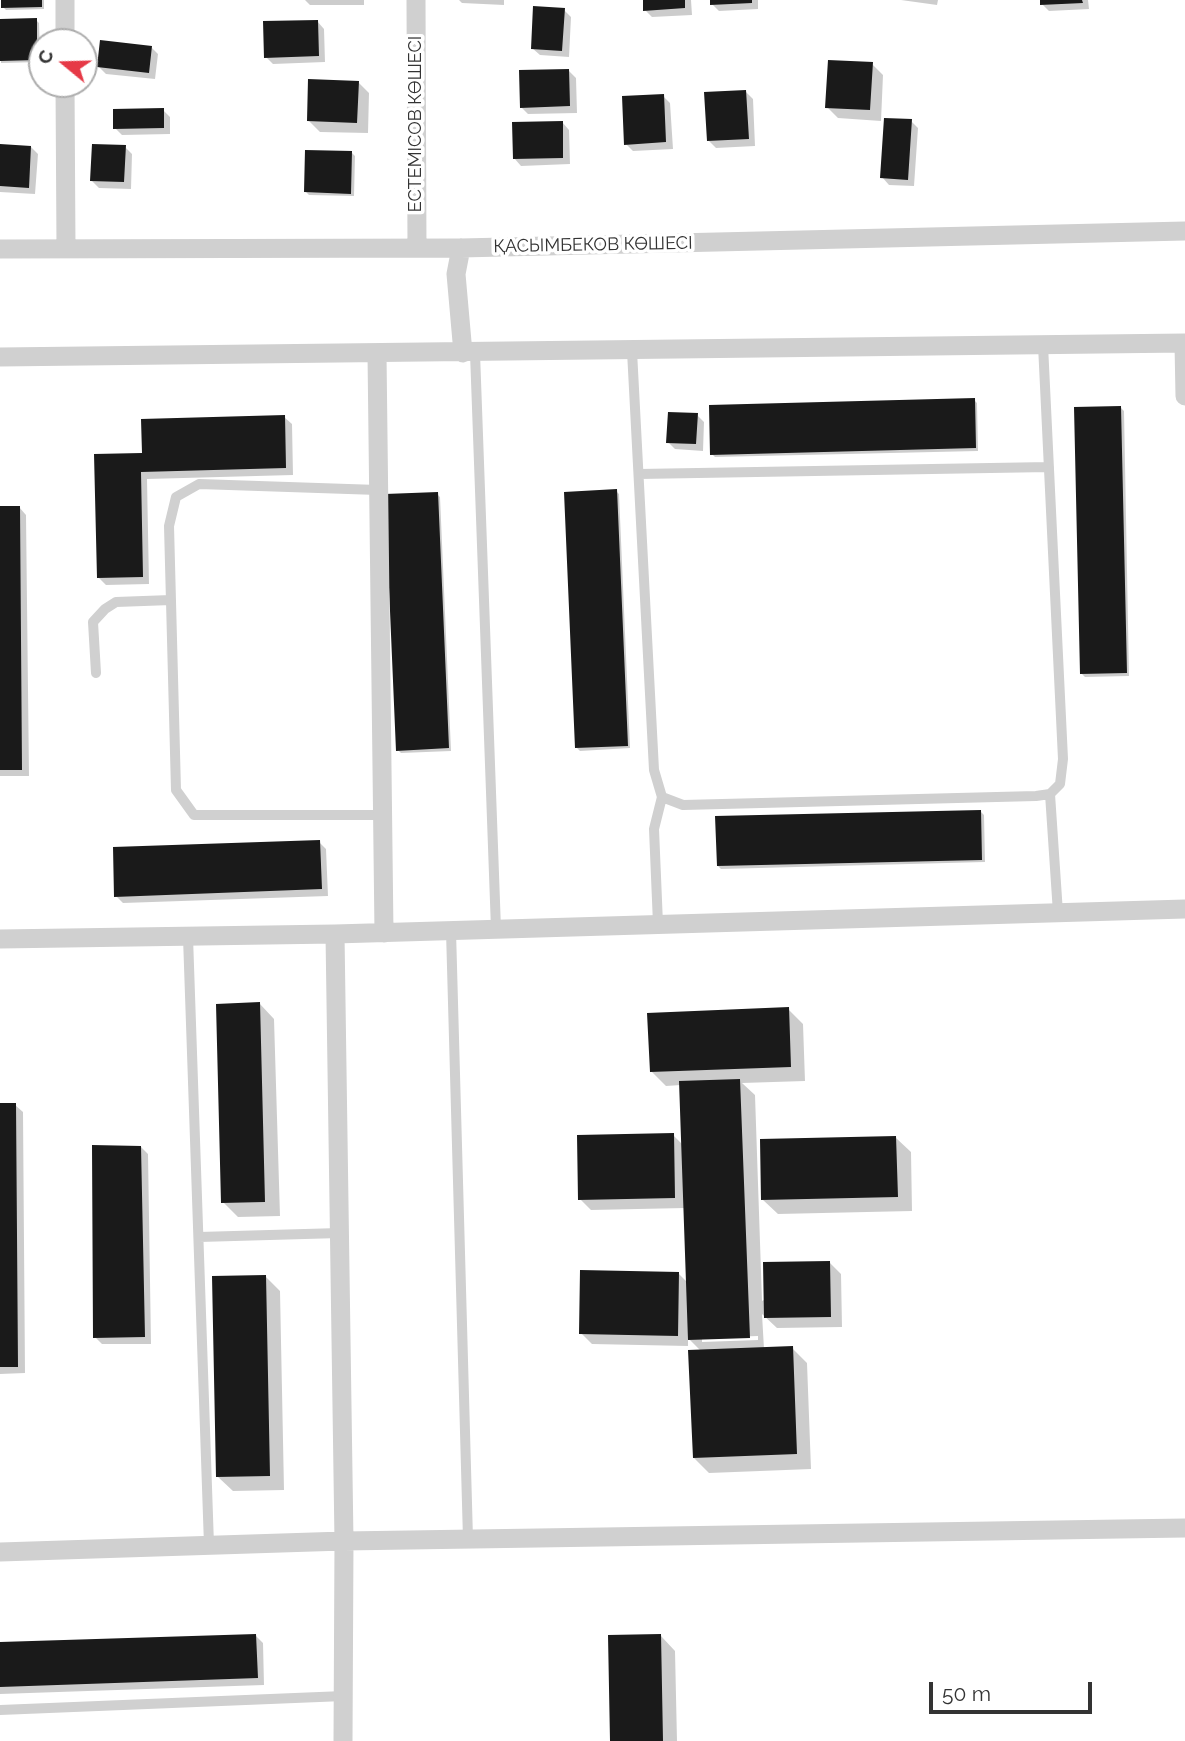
<!DOCTYPE html>
<html>
<head>
<meta charset="utf-8">
<style>
  body { margin:0 }
  #map { position:relative; width:1185px; height:1741px; overflow:hidden; background:#fff; font-family:Raleway,sans-serif }
  canvas { display:block }
  .north { position:absolute; left:28px; top:28px; width:70px; height:70px; box-sizing:border-box; background:#fff; border:2px solid #adadad; border-radius:50%; rotate:289deg; font-size:19px; font-weight:700; line-height:28px; text-align:center; color:#333 }
  .north::after { content:''; display:block; margin:auto; width:24px; height:32px; background:#e63946; clip-path:polygon(50% 0,100% 100%,50% 72%,0 100%) }
  .scale { position:absolute; left:929px; top:1682px; width:163px; height:32px; box-sizing:border-box; border:4px solid #333; border-top:0; padding-left:9px; font-size:21px; line-height:24px; white-space:nowrap; color:#333; -webkit-text-stroke:5px #fff; paint-order:stroke }
</style>
</head>
<body>
<div id="map">
<canvas width="1185" height="1741"></canvas>
<div class="north">С</div>
<div class="scale">50 m</div>
</div>
<script>
const g = document.querySelector('canvas').getContext('2d');
g.lineJoin = 'round';
function paint(path, color) { g.fillStyle = color; g.fill(path, 'evenodd'); }
const poly = rows => new Path2D(rows.map(r => 'M' + r).join(''));
function stroke(path, color, width, dash) { g.strokeStyle = color; g.lineWidth = width; g.lineCap = dash ? 'butt' : 'round'; g.setLineDash(dash || []); g.stroke(path); }
function label(font, color, halo, rows, align = 'center') {
  g.font = font + ' Raleway,sans-serif'; g.lineWidth = 7; g.setLineDash([]); g.textBaseline = 'middle'; g.strokeStyle = halo; g.fillStyle = color; for (const [text, x, y, turn = 0] of rows) {
    g.save(); g.translate(x, y); g.rotate((+turn || 0) * Math.PI / 180); g.textAlign = isNaN(turn) ? turn : align; if (halo) g.strokeText(text, 0, 0); g.fillText(text, 0, 0); g.restore();
  }
}
const shadow = poly([
  [3,0,44,0,44,9,6,10,3,7],
  [305,0,364,0,364,5,310,5],
  [459,0,504,0,504,5,462,3],
  [644,0,691,0,692,15,652,17,645,10],
  [711,0,758,0,758,9,719,11,712,4],
  [901,0,938,0,937,5],
  [1042,0,1088,0,1089,9,1049,11,1042,4],
  [564,10,571,17,569,57,540,55,532,48],
  [36,20,39,23,40,62,1,63,0,21],
  [317,21,324,29,325,62,273,64,266,57],
  [151,47,158,54,155,79,106,74,99,67],
  [872,64,883,75,881,121,838,118,827,107],
  [569,71,576,78,577,113,528,114,521,107],
  [358,82,369,93,368,133,320,132,309,121],
  [746,92,753,99,755,146,716,148,708,140],
  [663,96,670,103,673,149,633,151,626,144],
  [163,110,170,117,170,134,122,135,115,128],
  [911,121,918,128,914,186,889,185,882,177],
  [562,122,569,130,570,164,521,166,514,158],
  [0,145,31,147,38,154,35,194,0,192],
  [125,147,132,154,131,189,99,188,92,181],
  [352,153,355,156,354,196,309,195,306,192],
  [974,400,977,403,978,451,715,457,712,454],
  [1121,408,1124,411,1129,676,1085,677,1082,674],
  [697,415,704,422,703,451,675,449,668,442],
  [284,417,292,424,293,475,147,479,149,584,106,585,99,578,143,455],
  [616,491,619,494,630,748,580,751,577,748],
  [437,494,440,497,451,751,401,753,398,750],
  [19,507,26,515,29,776,0,776,0,508],
  [980,811,984,815,985,862,721,869,718,866],
  [319,842,326,849,328,896,123,903,116,896],
  [260,1004,274,1019,280,1216,238,1217,223,1202],
  [788,1009,803,1024,805,1081,742,1083,755,1095,762,1301,830,1263,841,1274,842,1327,777,1328,762,1314,764,1349,792,1348,807,1363,811,1469,709,1473,694,1458,702,1352,688,1338,688,1346,592,1344,581,1333,678,1273,688,1283,685,1208,591,1210,580,1199,673,1135,683,1145,681,1085,666,1086,651,1071],
  [758,1336,758,1340,702,1342,702,1338],
  [0,1105,15,1105,23,1112,25,1373,0,1374],
  [896,1138,911,1152,912,1211,778,1214,763,1200],
  [141,1147,148,1154,151,1344,102,1344,95,1337],
  [265,1276,280,1291,284,1490,233,1491,218,1477],
  [256,1636,263,1643,264,1685,0,1694,0,1644],
  [661,1636,675,1651,677,1741,612,1741]
]);
const building = poly([
  [1,0,42,0,42,7,1,8],
  [643,0,685,0,685,8,643,11],
  [710,0,752,0,752,3,710,5],
  [1040,0,1082,0,1083,3,1040,5],
  [533,6,565,8,562,51,531,49],
  [37,18,37,60,0,61,0,19],
  [318,20,319,56,264,58,263,21],
  [100,40,152,46,149,73,97,67],
  [828,60,873,62,870,110,825,108],
  [569,69,570,106,520,108,519,70],
  [308,79,359,81,357,123,307,121],
  [746,90,749,139,707,141,704,92],
  [664,94,666,142,624,145,622,96],
  [164,108,164,128,113,129,113,109],
  [884,118,912,119,908,180,880,178],
  [563,121,563,158,513,159,512,122],
  [0,144,31,146,29,188,0,186],
  [92,144,126,145,124,182,90,181],
  [305,150,352,151,351,194,304,192],
  [975,398,976,448,710,455,709,405],
  [1121,406,1127,673,1080,674,1074,407],
  [668,412,698,413,696,444,666,443],
  [285,415,286,468,141,472,143,577,97,578,94,454,142,453,141,419],
  [617,489,628,746,575,748,564,492],
  [438,492,449,748,396,751,385,494],
  [0,506,20,506,22,770,0,770],
  [981,810,982,860,717,866,715,816],
  [320,840,322,889,114,897,113,847],
  [260,1002,265,1202,221,1203,216,1004],
  [789,1007,791,1067,650,1072,647,1013],
  [740,1079,750,1338,688,1340,679,1081],
  [0,1103,16,1103,18,1367,0,1367],
  [674,1133,675,1198,578,1200,577,1135],
  [896,1136,898,1197,761,1200,760,1139],
  [92,1145,141,1146,145,1337,93,1338],
  [830,1261,831,1317,764,1318,763,1262],
  [580,1270,679,1272,678,1336,579,1334],
  [266,1275,270,1476,216,1477,212,1276],
  [793,1346,797,1454,693,1458,688,1350],
  [256,1634,258,1678,0,1687,0,1642],
  [661,1634,663,1741,610,1741,608,1635]
]);
const lane = poly([
  [632,351,654,770,662,797,683,805,1036,796,1050,794,1060,784,1063,759,1043,345],
  [475,353,496,929],
  [639,474,1049,467],
  [378,490,199,484,176,497,169,526,176,790,194,815,383,815],
  [96,673,93,622,105,609,116,602,171,600],
  [1050,794,1058,913],
  [658,924,654,829,662,797],
  [451,931,468,1539],
  [188,937,209,1545],
  [199,1237,340,1233],
  [0,1710,344,1696]
]);
const street = poly([
  [65,0,65,42],
  [416,0,417,248],
  [65,84,66,248],
  [461,248,456,274,463,353],
  [0,249,461,248,1185,231],
  [1184,344,1185,396],
  [377,354,384,933],
  [0,357,1185,343],
  [335,934,344,1541,343,1741],
  [0,939,335,934,1185,909],
  [0,1552,344,1541,1185,1528]
]);
const streetNames = [
  ["ЕСТЕМІСОВ КӨШЕСІ",416,124,-90],
  ["ҚАСЫМБЕКОВ КӨШЕСІ",593,245,-1]
];
paint(shadow, '#0003');
paint(building, '#1a1a1a');
stroke(lane, '#d0d0d0', 10);
stroke(street, '#d0d0d0', 19);
label('18px', '#333', '#fff', streetNames);
</script>
</body>
</html>
